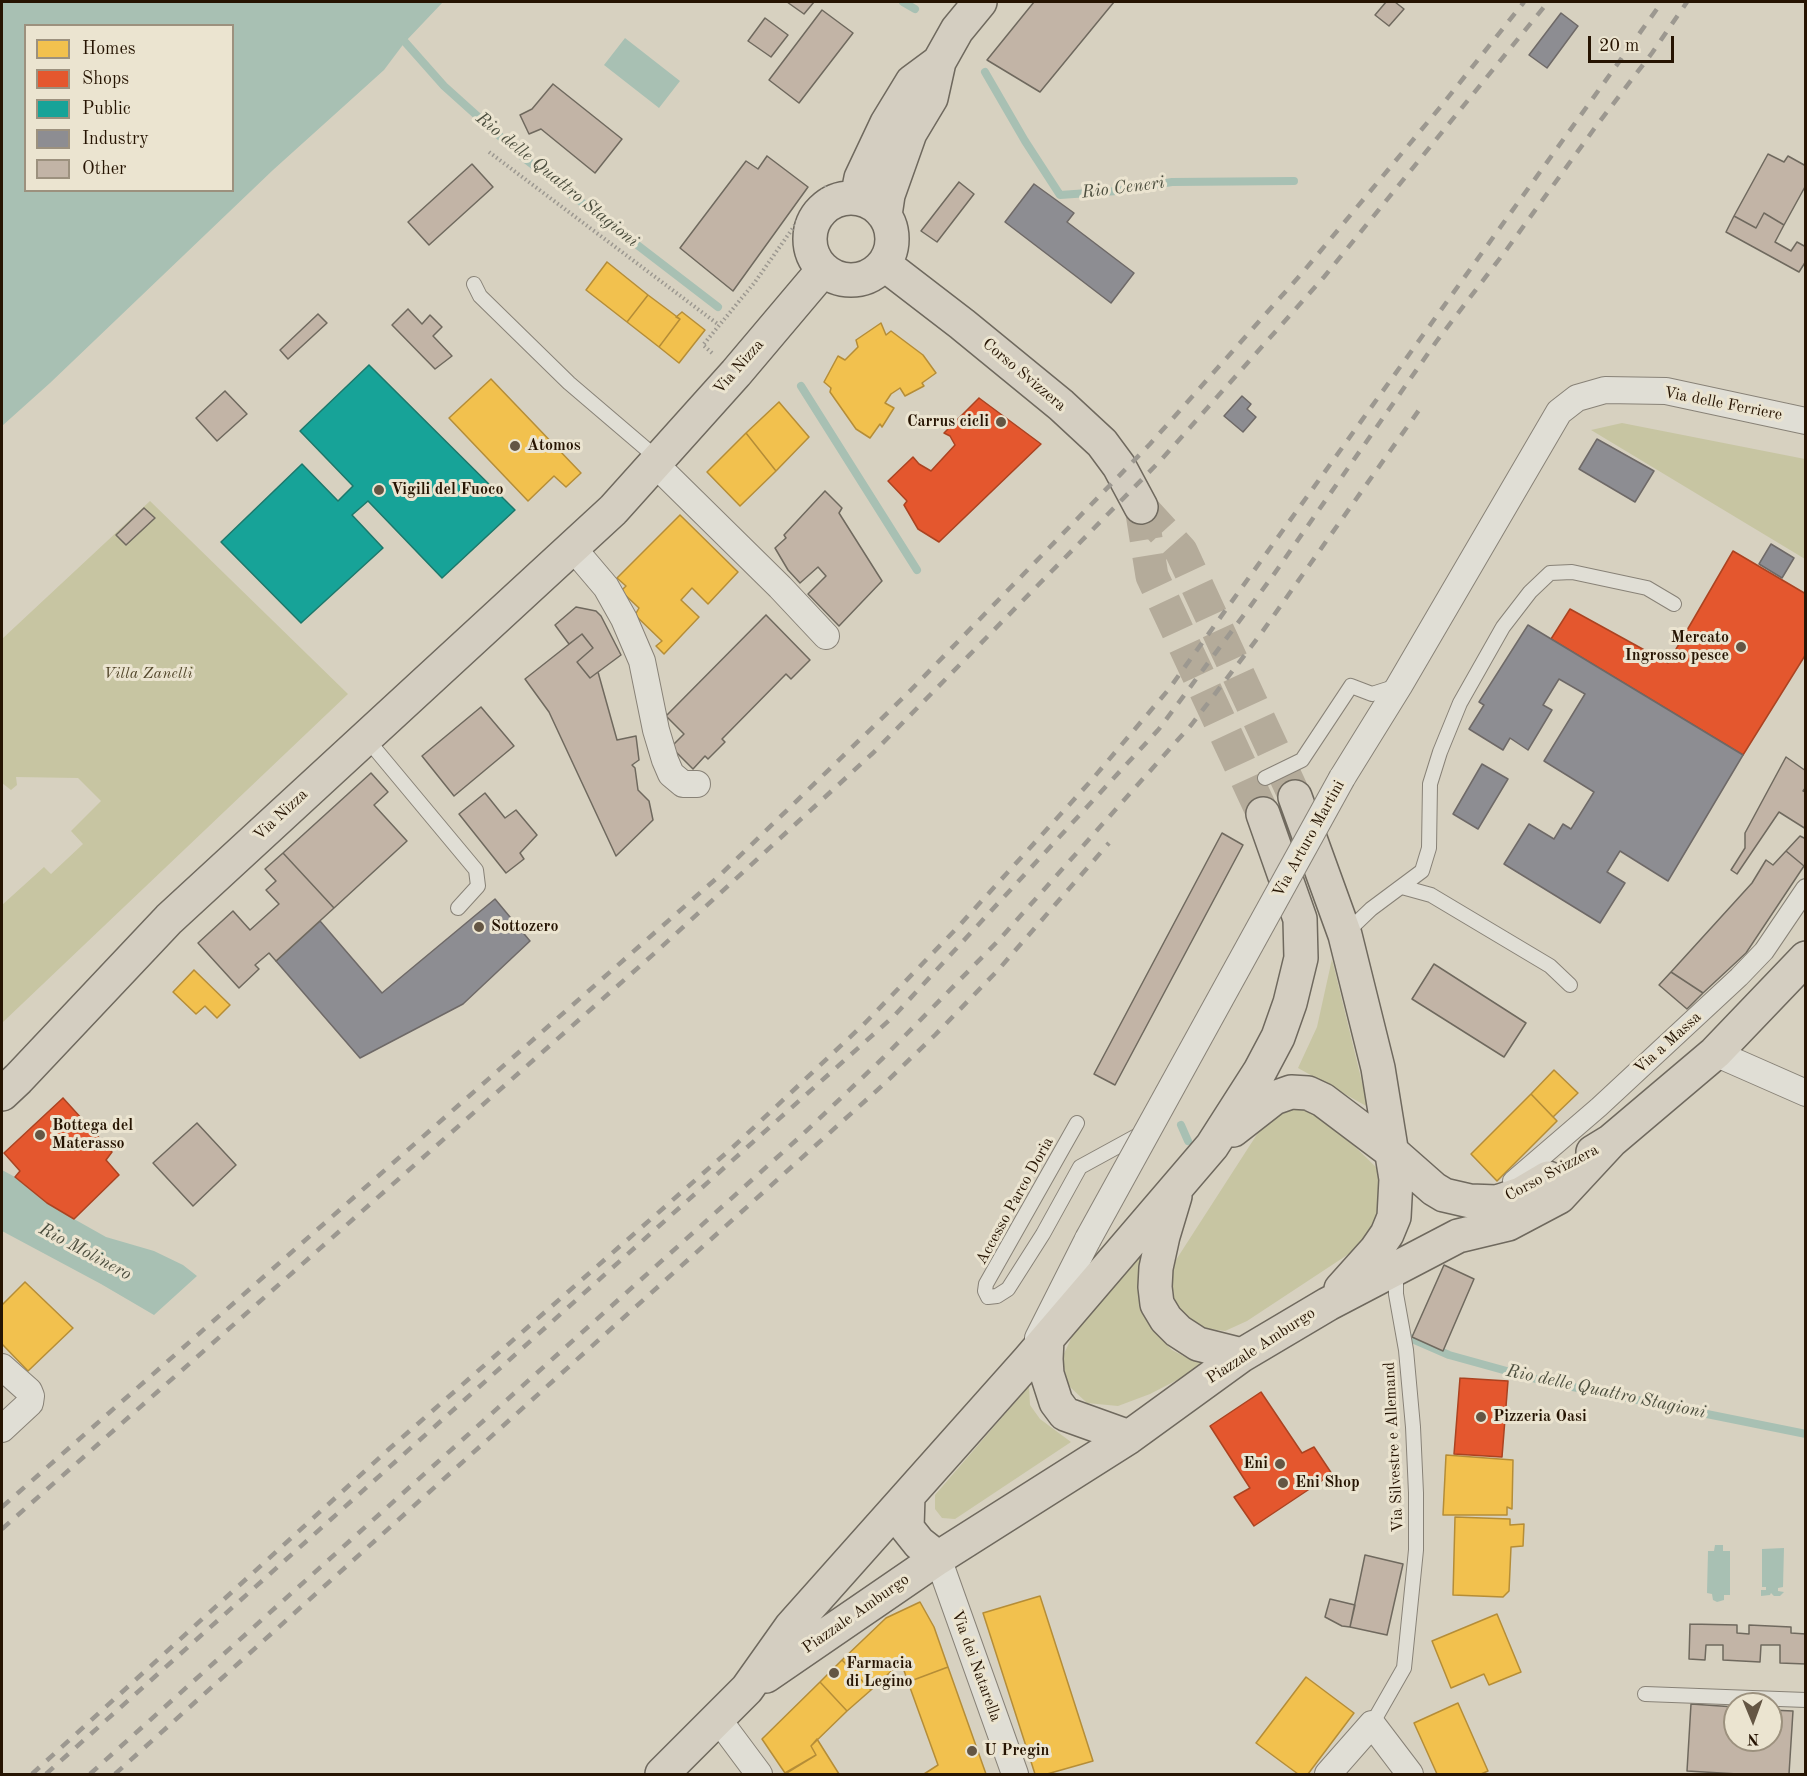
<!DOCTYPE html>
<html>
<head>
<meta charset="utf-8">
<style>
  body { margin:0 }
  #map { position:relative; width:1807px; height:1776px; overflow:hidden; background:#d7d1c0; font-family:"Old Standard TT",serif }
  canvas { display:block }
  .frame { position:absolute; inset:0; border:3px solid #261402; pointer-events:none }
  .legend { position:absolute; left:24px; top:24px; width:210px; height:168px; box-sizing:border-box; background:#ebe4d0; border:2px solid #9c917e; margin:0; padding:8px 10px; list-style:none; font-size:18px; color:#261402 }
  .legend li { display:flex; align-items:center; gap:12px; height:30px }
  .legend b { width:30px; border:2px solid #9c917e }
  .north { position:absolute; left:1723px; top:1692px; width:60px; height:60px; box-sizing:border-box; background:#ebe4d0; border:2px solid #9c917e; border-radius:50%; rotate:179deg; font-size:16px; font-weight:700; line-height:24px; text-align:center; color:#261402 }
  .north::after { content:''; display:block; margin:auto; width:21px; height:27px; background:#645644; clip-path:polygon(50% 0,100% 100%,50% 72%,0 100%) }
  .scale { position:absolute; left:1588px; top:36px; width:86px; height:27px; box-sizing:border-box; border:3px solid #261402; border-top:0; padding-left:8px; font-size:18px; line-height:21px; white-space:nowrap; color:#261402; -webkit-text-stroke:4px #ebe4d0; paint-order:stroke }
</style>
</head>
<body>
<div id="map">
<canvas width="1807" height="1776"></canvas>
<div class="frame"></div>
<ul class="legend">
<li><b style="height:16px;background:#f2c14e"></b>Homes</li>
<li><b style="height:16px;background:#e4572e"></b>Shops</li>
<li><b style="height:16px;background:#17a398"></b>Public</li>
<li><b style="height:16px;background:#8d8d92"></b>Industry</li>
<li><b style="height:16px;background:#c2b4a6"></b>Other</li>
</ul>
<div class="north">N</div>
<div class="scale">20 m</div>
</div>
<script>
const g = document.querySelector('canvas').getContext('2d');
g.lineJoin = 'round';
function paint(path, color) { g.fillStyle = color; g.fill(path, 'evenodd'); }
const poly = rows => new Path2D(rows.map(r => 'M' + r).join(''));
function stroke(path, color, width, dash) { g.strokeStyle = color; g.lineWidth = width; g.lineCap = dash ? 'butt' : 'round'; g.setLineDash(dash || []); g.stroke(path); }
function label(font, color, halo, rows, align = 'center') {
  g.font = font + ' "Old Standard TT",serif'; g.lineWidth = 6; g.setLineDash([]); g.textBaseline = 'middle'; g.strokeStyle = halo; g.fillStyle = color; for (const [text, x, y, turn = 0] of rows) {
    g.save(); g.translate(x, y); g.rotate((+turn || 0) * Math.PI / 180); g.textAlign = isNaN(turn) ? turn : align; if (halo) g.strokeText(text, 0, 0); g.fillText(text, 0, 0); g.restore();
  }
}
const green = poly([
  [1622,423,1805,459,1805,559,1591,430],
  [150,501,348,694,2,1023,2,905,44,867,51,874,83,844,71,831,101,801,78,778,16,777,17,785,11,790,2,783,2,639],
  [1332,959,1368,1107,1298,1068,1317,1027],
  [1302,1107,1317,1110,1379,1170,1386,1193,1373,1238,1247,1321,1225,1331,1201,1328,1173,1306,1169,1282,1174,1263,1263,1125,1279,1112],
  [1143,1247,1138,1271,1140,1304,1152,1330,1172,1350,1191,1360,1208,1364,1150,1394,1118,1406,1087,1403,1068,1385,1062,1358,1075,1330],
  [1029,1386,1030,1405,1040,1419,1071,1442,955,1519,942,1518,935,1509,935,1495]
]);
const water = poly([
  [2,2,443,2,405,42,384,70,273,170,50,383,2,426],
  [26,26,232,26,232,190,26,190],
  [625,38,680,81,659,108,604,65],
  [2,1170,15,1177,47,1203,74,1219,106,1237,154,1251,183,1265,197,1276,154,1315,101,1284,2,1231],
  [1715,1545,1723,1545,1723,1551,1730,1551,1730,1595,1724,1595,1724,1600,1717,1602,1713,1600,1712,1594,1707,1593,1708,1551,1714,1551],
  [1784,1548,1783,1587,1778,1588,1778,1591,1784,1592,1780,1596,1774,1596,1771,1593,1770,1595,1761,1596,1761,1590,1766,1590,1766,1587,1762,1587,1762,1549]
]);
const homes = poly([
  [607,262,648,295,627,322,586,290,607,262],
  [648,295,680,319,659,347,627,322,648,295],
  [682,312,705,330,679,363,659,347,680,319,676,317,682,312],
  [881,323,886,335,891,331,923,355,936,373,922,383,924,386,905,396,900,388,891,394,885,403,894,408,882,427,880,424,870,438,856,429,830,392,831,388,824,382,838,356,845,360,858,347,856,340,881,323],
  [491,379,581,473,566,487,554,476,528,501,449,418,491,379],
  [779,402,809,437,776,471,746,433,779,402],
  [746,433,776,471,740,506,707,472,746,433],
  [680,515,738,572,708,604,692,588,681,600,699,617,664,654,656,646,662,641,635,615,639,608,621,591,626,586,617,578,680,515],
  [194,970,230,1005,217,1018,205,1006,196,1014,173,992,194,970],
  [1554,1070,1578,1093,1553,1117,1531,1094,1554,1070],
  [1531,1094,1557,1121,1497,1181,1471,1154,1531,1094],
  [25,1282,73,1328,28,1371,2,1344,2,1305,25,1282],
  [1446,1455,1513,1460,1512,1509,1507,1507,1507,1515,1443,1515,1446,1455],
  [1455,1517,1510,1519,1510,1525,1524,1524,1523,1546,1511,1547,1509,1591,1503,1597,1453,1595,1455,1517],
  [1040,1596,1093,1761,1047,1774,1035,1774,983,1613,1040,1596],
  [920,1602,934,1627,948,1667,908,1682,901,1662,871,1690,842,1660,886,1618,920,1602],
  [1497,1614,1521,1672,1489,1685,1484,1674,1451,1688,1432,1641,1497,1614],
  [842,1660,871,1690,847,1711,820,1682,842,1660],
  [948,1667,986,1774,924,1774,938,1765,908,1682,948,1667],
  [1306,1677,1354,1713,1308,1774,1298,1774,1256,1743,1306,1677],
  [820,1682,847,1711,811,1746,816,1755,785,1773,762,1739,820,1682],
  [1458,1703,1488,1771,1481,1774,1437,1774,1414,1723,1458,1703],
  [817,1739,839,1774,785,1774,816,1755,811,1746,817,1739]
]);
const shops = poly([
  [979,398,1041,444,939,542,918,529,904,505,907,501,888,481,913,457,919,464,931,471,955,445,950,436,944,433,979,398],
  [1733,551,1806,594,1806,654,1743,755,1551,639,1570,609,1668,663,1733,551],
  [63,1098,112,1152,106,1160,119,1175,74,1219,47,1203,15,1177,20,1171,4,1153,63,1098],
  [1460,1378,1508,1381,1502,1457,1454,1454,1460,1378],
  [1261,1392,1302,1453,1314,1447,1332,1474,1254,1526,1234,1497,1250,1488,1210,1426,1261,1392]
]);
const public = poly([
  [369,365,515,510,442,578,368,501,352,515,383,548,301,623,221,542,302,464,338,501,353,486,300,431,369,365]
]);
const industry = poly([
  [1561,13,1578,26,1547,68,1529,55,1561,13],
  [1034,184,1074,213,1067,222,1134,273,1111,303,1005,222,1034,184],
  [1242,396,1251,404,1247,409,1256,417,1243,432,1224,416,1242,396],
  [1597,439,1654,471,1635,502,1579,469,1597,439],
  [1771,544,1794,558,1782,578,1759,564,1771,544],
  [1528,625,1743,755,1668,881,1620,851,1607,872,1625,883,1600,923,1504,864,1529,824,1554,839,1563,824,1571,829,1594,792,1544,761,1585,694,1559,679,1543,705,1552,710,1528,750,1510,738,1503,750,1469,729,1484,705,1479,702,1528,625],
  [1482,764,1508,779,1478,829,1453,814,1482,764],
  [495,899,530,941,463,1004,360,1058,276,961,320,921,382,993,495,899]
]);
const stream = poly([
  [903,2,915,9],
  [405,42,444,86,524,158,718,307],
  [985,72,1025,141,1060,195,1117,191,1172,182,1294,181],
  [801,386,917,570],
  [1181,1125,1188,1141],
  [1410,1338,1449,1355,1543,1381,1806,1434]
]);
const building = poly([
  [787,2,814,2,804,14,787,2],
  [1034,2,1114,2,1040,92,987,60,1034,2],
  [1386,2,1395,2,1404,9,1389,26,1375,15,1386,2],
  [822,10,853,33,799,103,769,80,822,10],
  [765,18,788,35,771,57,748,41,765,18],
  [553,84,622,139,595,173,541,129,529,134,520,115,532,109,553,84],
  [1768,154,1784,162,1788,156,1806,166,1806,185,1784,225,1764,213,1756,228,1734,216,1768,154],
  [767,156,808,187,733,291,680,248,746,161,758,169,767,156],
  [472,164,493,187,429,245,408,222,472,164],
  [959,182,974,194,937,242,921,231,959,182],
  [1764,213,1784,225,1775,242,1791,251,1797,242,1806,247,1806,261,1799,272,1726,232,1734,216,1756,228,1764,213],
  [408,309,422,324,430,315,442,327,433,336,452,356,435,369,392,325,408,309],
  [318,314,327,323,288,359,280,350,318,314],
  [225,391,247,414,217,441,196,418,225,391],
  [825,491,842,508,839,513,882,581,839,626,808,594,826,576,818,567,800,583,788,570,775,548,786,538,784,535,825,491],
  [144,508,155,518,126,545,116,535,144,508],
  [576,607,596,611,601,616,621,655,590,678,577,662,593,648,582,634,569,644,555,625,576,607],
  [766,615,810,660,791,679,786,674,722,739,725,742,708,759,705,756,693,769,671,747,684,734,666,716,766,615],
  [582,634,593,648,577,662,590,678,598,672,617,740,636,736,639,760,632,765,635,768,638,790,649,801,653,820,616,856,549,712,525,679,582,634],
  [481,707,514,746,454,796,422,756,481,707],
  [1786,757,1806,771,1806,787,1803,791,1806,792,1806,829,1779,812,1737,874,1731,870,1745,848,1745,833,1786,757],
  [371,773,388,792,374,805,407,841,334,908,283,853,371,773],
  [485,793,505,818,516,810,537,835,520,853,524,859,506,873,459,814,485,793],
  [1222,833,1243,845,1115,1085,1094,1074,1222,833],
  [1800,836,1806,839,1806,864,1804,866,1786,851,1800,836],
  [1786,851,1804,866,1746,953,1703,993,1671,972,1752,883,1766,860,1773,865,1786,851],
  [283,853,334,908,276,961,269,953,255,965,259,969,239,988,198,943,233,911,250,930,279,904,266,890,276,881,265,869,283,853],
  [1434,964,1526,1023,1504,1057,1412,999,1434,964],
  [1671,972,1703,993,1687,1009,1659,985,1671,972],
  [197,1123,236,1165,193,1206,153,1163,197,1123],
  [1444,1265,1474,1279,1443,1351,1412,1337,1444,1265],
  [1365,1555,1403,1564,1387,1635,1350,1627,1365,1555],
  [1330,1599,1355,1605,1350,1627,1342,1626,1325,1617,1330,1599],
  [1690,1624,1737,1625,1737,1633,1749,1634,1749,1625,1791,1627,1791,1633,1806,1634,1806,1664,1780,1663,1780,1645,1761,1645,1760,1662,1723,1660,1723,1645,1706,1645,1705,1660,1689,1659,1690,1624],
  [1691,1704,1735,1707,1735,1740,1771,1740,1771,1710,1793,1711,1789,1774,1738,1774,1687,1771,1691,1704]
]);
const primaryTunnel = poly([
  [1141,507,1152,576,1263,814],
  [1141,507,1181,551,1295,797]
]);
const path = poly([
  [489,152,719,325],
  [712,353,703,345,755,282,807,208,827,186]
]);
const service = poly([
  [474,284,480,296,569,383,658,459],
  [366,738,476,870,478,886,458,908],
  [1265,778,1302,760,1351,686,1372,694,1397,686],
  [1402,887,1431,895,1550,966,1570,985],
  [1346,933,1371,909,1422,871,1429,848,1430,784,1440,752,1460,703,1503,627,1530,592,1550,573,1572,572,1647,588,1674,604],
  [1077,1123,986,1284,985,1291,988,1297,997,1296,1008,1289,1043,1234,1080,1167,1144,1132],
  [1645,1694,1806,1700],
  [1372,1724,1404,1668,1416,1550,1416,1493,1413,1427,1406,1350,1396,1294,1396,1271]
]);
const pedestrian = poly([
  [1513,1181,1599,1107,1739,977,1764,951,1806,889]
]);
const minor = poly([
  [654,463,780,587,826,636],
  [572,547,606,587,624,619,642,661,656,730,665,760,671,774,683,784,697,784],
  [1342,778,1399,686,1559,412,1577,398,1605,390,1666,391,1806,421],
  [1715,1053,1806,1093],
  [1038,1338,1088,1239],
  [2,1367,29,1391,31,1396,30,1403,2,1429],
  [938,1558,1015,1774],
  [718,1719,759,1774],
  [1328,1774,1372,1724,1410,1774]
]);
const primary = poly([
  '810 239a41 41 0 1 1 82 0a41 41 0 1 1-82 0Z',
  [857,198,861,178,887,123,912,82,939,62],
  [885,215,888,195,910,133,931,98,939,62,957,30,980,2],
  [884,264,962,324,1061,405,1102,443,1119,466,1141,507],
  [1295,797,1345,935,1378,1068,1396,1179,1394,1217,1387,1234,1376,1250,1341,1289],
  [2,1094,18,1079,169,919,613,510,736,373,823,270],
  [1233,1130,1274,1098,1291,1092,1308,1093,1323,1100,1392,1152,1434,1189,1444,1195,1470,1201,1497,1202,1521,1194,1548,1178],
  [1593,1152,1611,1141,1715,1053,1806,958],
  [1175,1196,1163,1236,1156,1268,1155,1287,1157,1304,1166,1319,1178,1331,1198,1344,1242,1355],
  [1047,1339,1046,1359,1047,1374,1056,1402,1065,1414,1129,1437],
  [908,1496,907,1528,919,1543,938,1558],
  [766,1676,938,1558,1129,1437,1242,1355,1328,1304,1458,1236,1508,1224,1559,1197,1611,1141],
  [662,1774,747,1689,791,1627,1028,1361,1212,1146,1260,1071,1278,1037,1290,1003,1301,958,1300,919,1263,814]
]);
const rail = poly([
  [2,1507,718,877,906,695,1150,444,1303,272,1442,105,1524,2],
  [2,1529,657,951,873,753,1161,460,1324,277,1548,2],
  [32,1774,389,1449,733,1147,865,1023,957,928,1089,783,1169,689,1662,2],
  [46,1774,894,1016,1159,729,1272,577,1436,342,1507,249,1594,129,1652,53,1687,2],
  [90,1774,802,1135,883,1058,998,941,1192,724,1260,635,1424,403],
  [115,1774,884,1084,935,1035,999,969,1109,843]
]);
const minorBridge = poly([
  [1088,1239,1342,778]
]);
const markers = [
  [1001,422,6,"#645644"],
  [515,446,6,"#645644"],
  [379,490,6,"#645644"],
  [1741,647,6,"#645644"],
  [479,927,6,"#645644"],
  [40,1135,6,"#645644"],
  [1481,1417,6,"#645644"],
  [1280,1464,6,"#645644"],
  [1283,1483,6,"#645644"],
  [834,1673,6,"#645644"],
  [972,1751,6,"#645644"]
];
const streetNames = [
  ["Via Nizza",739,367,-49],
  ["Corso Svizzera",1024,375,40],
  ["Via delle Ferriere",1723,404,11],
  ["Via Nizza",281,815,-43],
  ["Via Arturo Martini",1309,839,-61],
  ["Via a Massa",1668,1043,-42],
  ["Corso Svizzera",1552,1173,-28],
  ["Accesso Parco Doria",1015,1201,-61],
  ["Piazzale Amburgo",1261,1346,-33],
  ["Via Silvestre e Allemand",1394,1447,-93],
  ["Piazzale Amburgo",856,1614,-35],
  ["Via dei Natarella",976,1666,70]
];
const poiNames = [
  ["Carrus cicli",989,422,"right"],
  ["Atomos",527,446],
  ["Vigili del Fuoco",391,490],
  ["Mercato",1729,638,"right"],
  ["Ingrosso pesce",1729,656,"right"],
  ["Sottozero",491,927],
  ["Bottega del",52,1126],
  ["Materasso",52,1144],
  ["Pizzeria Oasi",1493,1417],
  ["Eni",1268,1464,"right"],
  ["Eni Shop",1295,1483],
  ["Farmacia",846,1664],
  ["di Legino",846,1682],
  ["U Pregin",984,1751]
];
const parkNames = [
  ["Villa Zanelli",148,674]
];
const waterNames = [
  ["Rio delle Quattro Stagioni",557,180,39],
  ["Rio Ceneri",1123,188,-7],
  ["Rio Molinero",85,1252,28],
  ["Rio delle Quattro Stagioni",1606,1392,12]
];
paint(green, '#c7c5a2');
paint(water, '#a8c0b3');
paint(homes, '#f2c14e');
stroke(homes, '#b58d37', 1.5);
paint(shops, '#e4572e');
stroke(shops, '#ab4321', 1.5);
paint(public, '#17a398');
stroke(public, '#1c786b', 1.5);
paint(industry, '#8d8d92');
stroke(industry, '#6e6967', 1.5);
stroke(stream, '#a8c0b3', 8);
paint(building, '#c2b4a6');
stroke(building, '#6f695e', 1.5);
stroke(primaryTunnel, '#b4ab9a', 33, [33, 16]);
stroke(service, '#888277', 16);
stroke(pedestrian, '#888277', 22);
stroke(minor, '#888277', 28);
stroke(primary, '#6f695e', 36);
stroke(path, '#9c9890', 4, [1.5, 3]);
stroke(service, '#e0ded5', 14);
stroke(pedestrian, '#e0ded5', 20);
stroke(minor, '#e0ded5', 26);
stroke(primary, '#d4cec1', 33);
stroke(rail, '#9c9890', 4.5, [10, 10]);
stroke(minorBridge, '#888277', 28, []);
stroke(minorBridge, '#e0ded5', 26);
for (const [x, y, r, color] of markers) { const dot = new Path2D(); dot.arc(x, y, r, 0, 2 * Math.PI); g.fillStyle = color; g.fill(dot); stroke(dot, '#ebe4d0', 2); }
label('16px', '#261402', '#ebe4d0', streetNames);
label('bold 16px', '#261402', '#ebe4d0', poiNames, 'left');
label('italic 16px', '#52462a', '#ebe4d0', parkNames);
label('italic 18px', '#4c4e3e', '#ebe4d0', waterNames);
</script>
</body>
</html>
